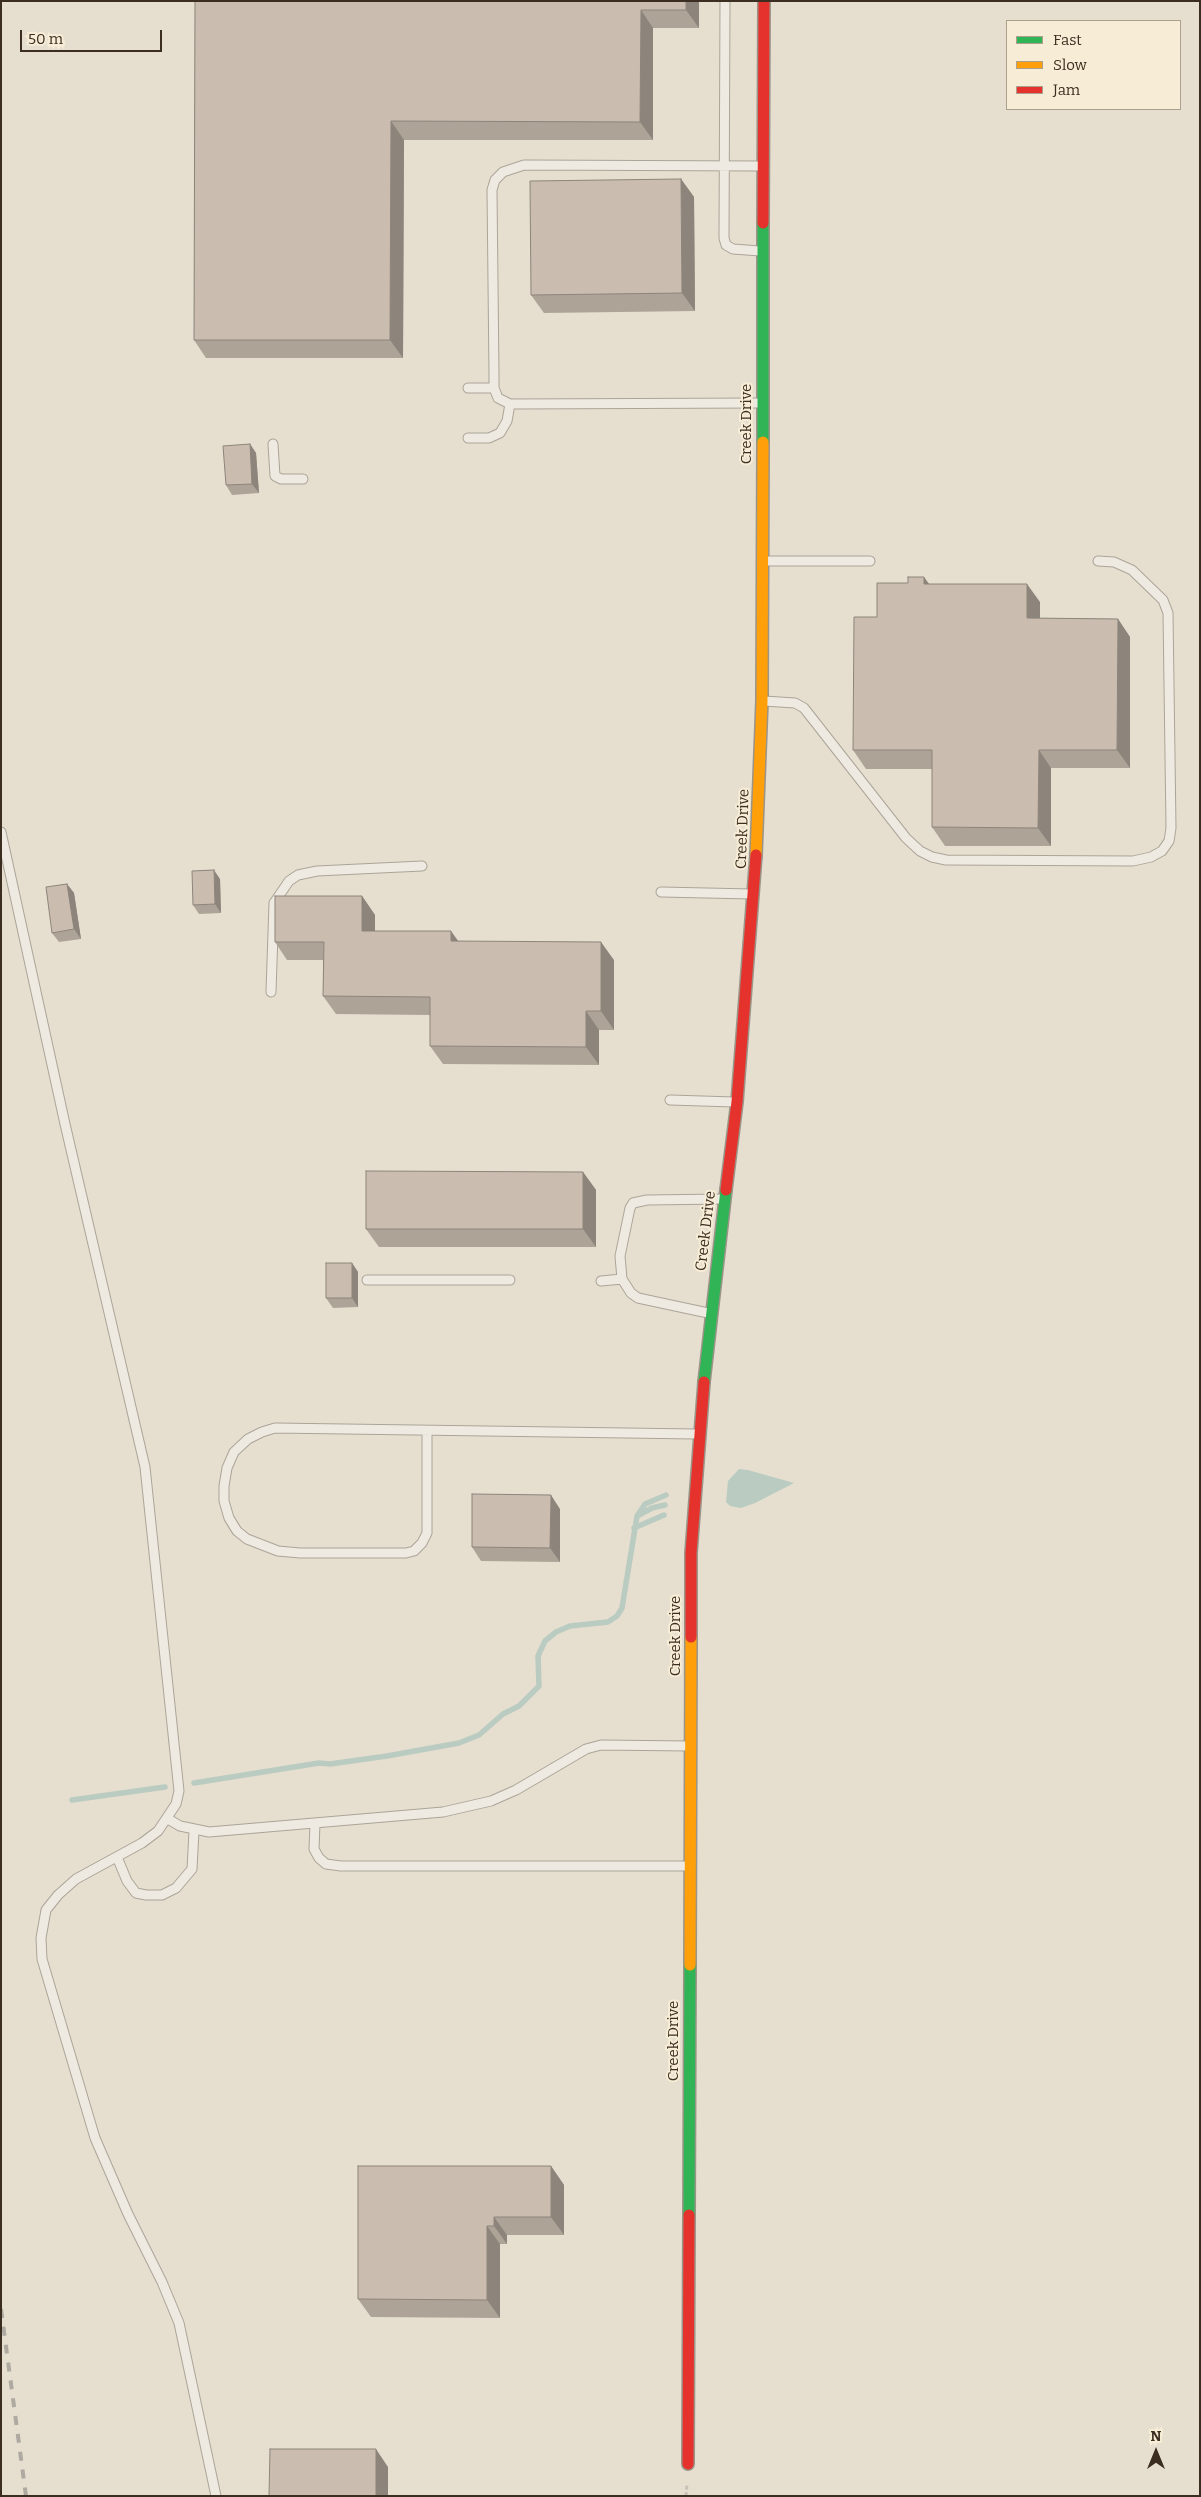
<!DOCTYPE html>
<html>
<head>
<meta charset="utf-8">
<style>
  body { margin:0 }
  #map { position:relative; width:1201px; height:2497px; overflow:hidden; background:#e6dfcf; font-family:Bitter,serif }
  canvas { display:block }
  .frame { position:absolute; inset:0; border:2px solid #3b2d1f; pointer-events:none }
  .legend { position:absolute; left:1006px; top:20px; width:175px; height:90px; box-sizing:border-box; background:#f7edd6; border:1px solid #aca08d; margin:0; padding:6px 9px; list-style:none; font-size:15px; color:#3b2d1f }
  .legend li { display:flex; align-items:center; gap:10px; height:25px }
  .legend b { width:25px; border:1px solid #aca08d }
  .north { position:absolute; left:1131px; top:2427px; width:50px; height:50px; -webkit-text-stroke:4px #f7edd6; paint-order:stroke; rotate:0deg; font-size:14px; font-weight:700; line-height:20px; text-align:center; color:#3b2d1f }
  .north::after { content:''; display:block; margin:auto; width:18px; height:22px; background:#3b2d1f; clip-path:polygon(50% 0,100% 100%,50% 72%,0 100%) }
  .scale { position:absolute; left:20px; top:30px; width:142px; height:22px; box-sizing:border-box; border:2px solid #3b2d1f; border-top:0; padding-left:6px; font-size:15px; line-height:18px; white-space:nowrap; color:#3b2d1f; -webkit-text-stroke:4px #f7edd6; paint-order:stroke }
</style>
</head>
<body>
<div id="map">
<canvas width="1201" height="2497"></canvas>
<div class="frame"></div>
<ul class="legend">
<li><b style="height:6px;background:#30b455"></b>Fast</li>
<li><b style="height:6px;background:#ff9f0a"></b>Slow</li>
<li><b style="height:6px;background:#e5322d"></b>Jam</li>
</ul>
<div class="north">N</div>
<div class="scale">50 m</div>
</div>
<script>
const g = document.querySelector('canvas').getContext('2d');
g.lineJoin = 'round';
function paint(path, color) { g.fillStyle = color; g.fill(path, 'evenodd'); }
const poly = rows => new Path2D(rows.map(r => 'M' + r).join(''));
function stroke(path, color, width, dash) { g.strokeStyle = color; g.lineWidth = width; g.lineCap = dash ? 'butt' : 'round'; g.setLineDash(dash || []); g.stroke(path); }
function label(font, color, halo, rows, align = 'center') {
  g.font = font + ' Bitter,serif'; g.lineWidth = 4; g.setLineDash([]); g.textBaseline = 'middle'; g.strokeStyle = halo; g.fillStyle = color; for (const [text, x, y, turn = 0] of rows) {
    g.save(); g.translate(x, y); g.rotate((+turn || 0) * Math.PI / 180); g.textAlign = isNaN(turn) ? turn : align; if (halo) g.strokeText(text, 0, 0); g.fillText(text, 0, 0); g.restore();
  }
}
const water = poly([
  [739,1469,748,1470,794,1483,755,1503,741,1508,730,1506,726,1502,728,1481]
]);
const stream = poly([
  [639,1515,652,1508,665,1505],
  [634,1528,664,1515],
  [194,1783,319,1763,330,1764,387,1756,459,1743,479,1735,503,1714,519,1706,539,1686,538,1656,545,1641,556,1632,570,1626,608,1622,617,1616,622,1608,637,1516,645,1504,666,1495],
  [72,1800,165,1787]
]);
const path = poly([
  [686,2496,687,2484]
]);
const lane = poly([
  [725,1,724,238,726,245,733,249,760,251],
  [760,166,524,165,503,172,495,180,492,190,494,375,494,388,498,398,510,404,762,403],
  [468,388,494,388],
  [468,438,489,438,500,433,507,421,510,404],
  [273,444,275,476,281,479,303,479],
  [765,561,870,561],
  [764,701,795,703,804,708,906,838,920,851,932,857,946,860,1133,861,1151,857,1162,851,1169,841,1171,828,1168,613,1163,600,1132,570,1114,562,1098,561],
  [1,832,65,1124,145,1467,179,1791,176,1804,158,1831,142,1843,76,1879,58,1895,46,1910,41,1938,42,1959,95,2138,128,2214,162,2282,179,2323,216,2496],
  [661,892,752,894],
  [271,992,274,903,289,881,298,875,317,871,422,866],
  [670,1100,734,1102],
  [367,1280,510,1280],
  [601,1281,622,1279],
  [708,1313,638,1298,631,1293,622,1279,620,1256,630,1208,633,1203,647,1200,722,1199],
  [427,1431,427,1533,422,1543,414,1551,406,1553,300,1553,278,1551,247,1539,237,1531,229,1518,224,1501,224,1486,227,1468,234,1452,248,1439,262,1432,275,1428,696,1434],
  [168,1819,180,1826,209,1832,443,1812,491,1801,516,1790,586,1749,601,1745,689,1746],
  [315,1824,314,1849,319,1858,326,1864,341,1866,688,1866],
  [117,1857,127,1881,136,1893,146,1895,162,1895,176,1888,192,1869,194,1831]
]);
const fast = poly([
  [763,442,763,223],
  [704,1382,726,1190],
  [689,2215,690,1965]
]);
const slow = poly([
  [756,855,762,701,763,442],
  [690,1965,691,1637]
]);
const jam = poly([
  [763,223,764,1],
  [726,1190,737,1102,756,855],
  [691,1637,691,1553,704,1382],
  [688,2464,689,2215]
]);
const rail = poly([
  [1,2309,26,2496]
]);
const wall = poly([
  [195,1,699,1,699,28,653,28,653,140,404,140,403,358,206,358,194,340],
  [681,179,694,197,695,311,544,313,531,295],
  [250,444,256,453,259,493,232,495,226,485],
  [929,584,1040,602,1040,618,1118,619,1130,637,1130,768,1051,768,1051,846,945,846,932,827,932,769,866,769,853,750,877,617],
  [220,879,221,913,199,914,193,905],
  [67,884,74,893,81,939,59,942,52,933],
  [362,896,375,915,375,931,614,960,614,1030,599,1030,599,1065,443,1064,430,1046,430,1015,336,1014,323,996,323,960,287,960,275,942],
  [583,1172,596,1190,596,1247,379,1247,366,1229],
  [352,1263,358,1272,358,1307,333,1308,326,1298],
  [560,1509,560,1562,481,1561,472,1547],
  [551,2166,564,2185,564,2235,507,2235,507,2244,500,2244,500,2318,371,2317,358,2299]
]);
const shadedWall = poly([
  [686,1,699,1,699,28,686,10],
  [641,10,653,28,653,140,640,122],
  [391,121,404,140,403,358,390,340],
  [681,179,694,197,695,311,682,293],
  [250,444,256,453,259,493,252,484],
  [924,577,937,595,924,584],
  [1027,584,1040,602,1040,636,1027,618],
  [1118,619,1130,637,1130,768,1117,750],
  [1039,750,1051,768,1051,846,1038,828],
  [214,870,220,879,221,913,215,904],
  [67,884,74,893,81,939,74,929],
  [362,896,375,915,375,949,362,931],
  [451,931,464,949,451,941],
  [601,942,614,960,614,1030,601,1011],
  [586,1011,599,1030,599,1065,586,1047],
  [583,1172,596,1190,596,1247,583,1229],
  [352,1263,358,1272,358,1307,352,1298],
  [551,1495,560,1509,560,1562,550,1548],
  [551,2166,564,2185,564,2235,551,2217],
  [494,2217,507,2235,507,2244,494,2226],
  [487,2226,500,2244,500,2318,487,2300],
  [376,2449,388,2467,388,2496,376,2496]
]);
const building = poly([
  [195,1,686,1,686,10,641,10,640,122,391,121,390,340,194,340,195,1],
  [681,179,682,293,531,295,530,181,681,179],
  [250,444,252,484,226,485,223,446,250,444],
  [908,577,924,577,924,584,1027,584,1027,618,1118,619,1117,750,1039,750,1038,828,932,827,932,750,853,750,854,617,877,617,877,583,908,583,908,577],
  [214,870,215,904,193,905,192,871,214,870],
  [67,884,74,929,52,933,46,887,67,884],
  [275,896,362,896,362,931,451,931,451,941,601,942,601,1011,586,1011,586,1047,430,1046,430,997,323,996,324,942,275,942,275,896],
  [366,1171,583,1172,583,1229,366,1229,366,1171],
  [326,1263,352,1263,352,1298,326,1298,326,1263],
  [472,1494,551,1495,550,1548,472,1547,472,1494],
  [358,2166,551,2166,551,2217,494,2217,494,2226,487,2226,487,2300,358,2299,358,2166],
  [270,2449,376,2449,376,2496,269,2496,270,2449]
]);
const streetNames = [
  ["Creek Drive",747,424,-90],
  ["Creek Drive",743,829,-88],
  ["Creek Drive",706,1231,-83],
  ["Creek Drive",676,1636,-90],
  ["Creek Drive",674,2041,-90]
];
paint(water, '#bacbc1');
stroke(stream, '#bacbc1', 5.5);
stroke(lane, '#aba498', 11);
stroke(fast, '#9b9488', 14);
stroke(slow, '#9b9488', 14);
stroke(jam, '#9b9488', 14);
stroke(path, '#c7c1b8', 3, [4, 2.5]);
stroke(lane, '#eeeae1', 9);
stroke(fast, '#30b455', 11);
stroke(slow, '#ff9f0a', 11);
stroke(jam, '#e5322d', 11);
stroke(rail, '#aea9a1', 4, [9, 9]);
paint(wall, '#aea397');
paint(shadedWall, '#8d847b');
paint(building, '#cabdb0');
stroke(building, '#8d847b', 1);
label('15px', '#3b2d1f', '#f7edd6', streetNames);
</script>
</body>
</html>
